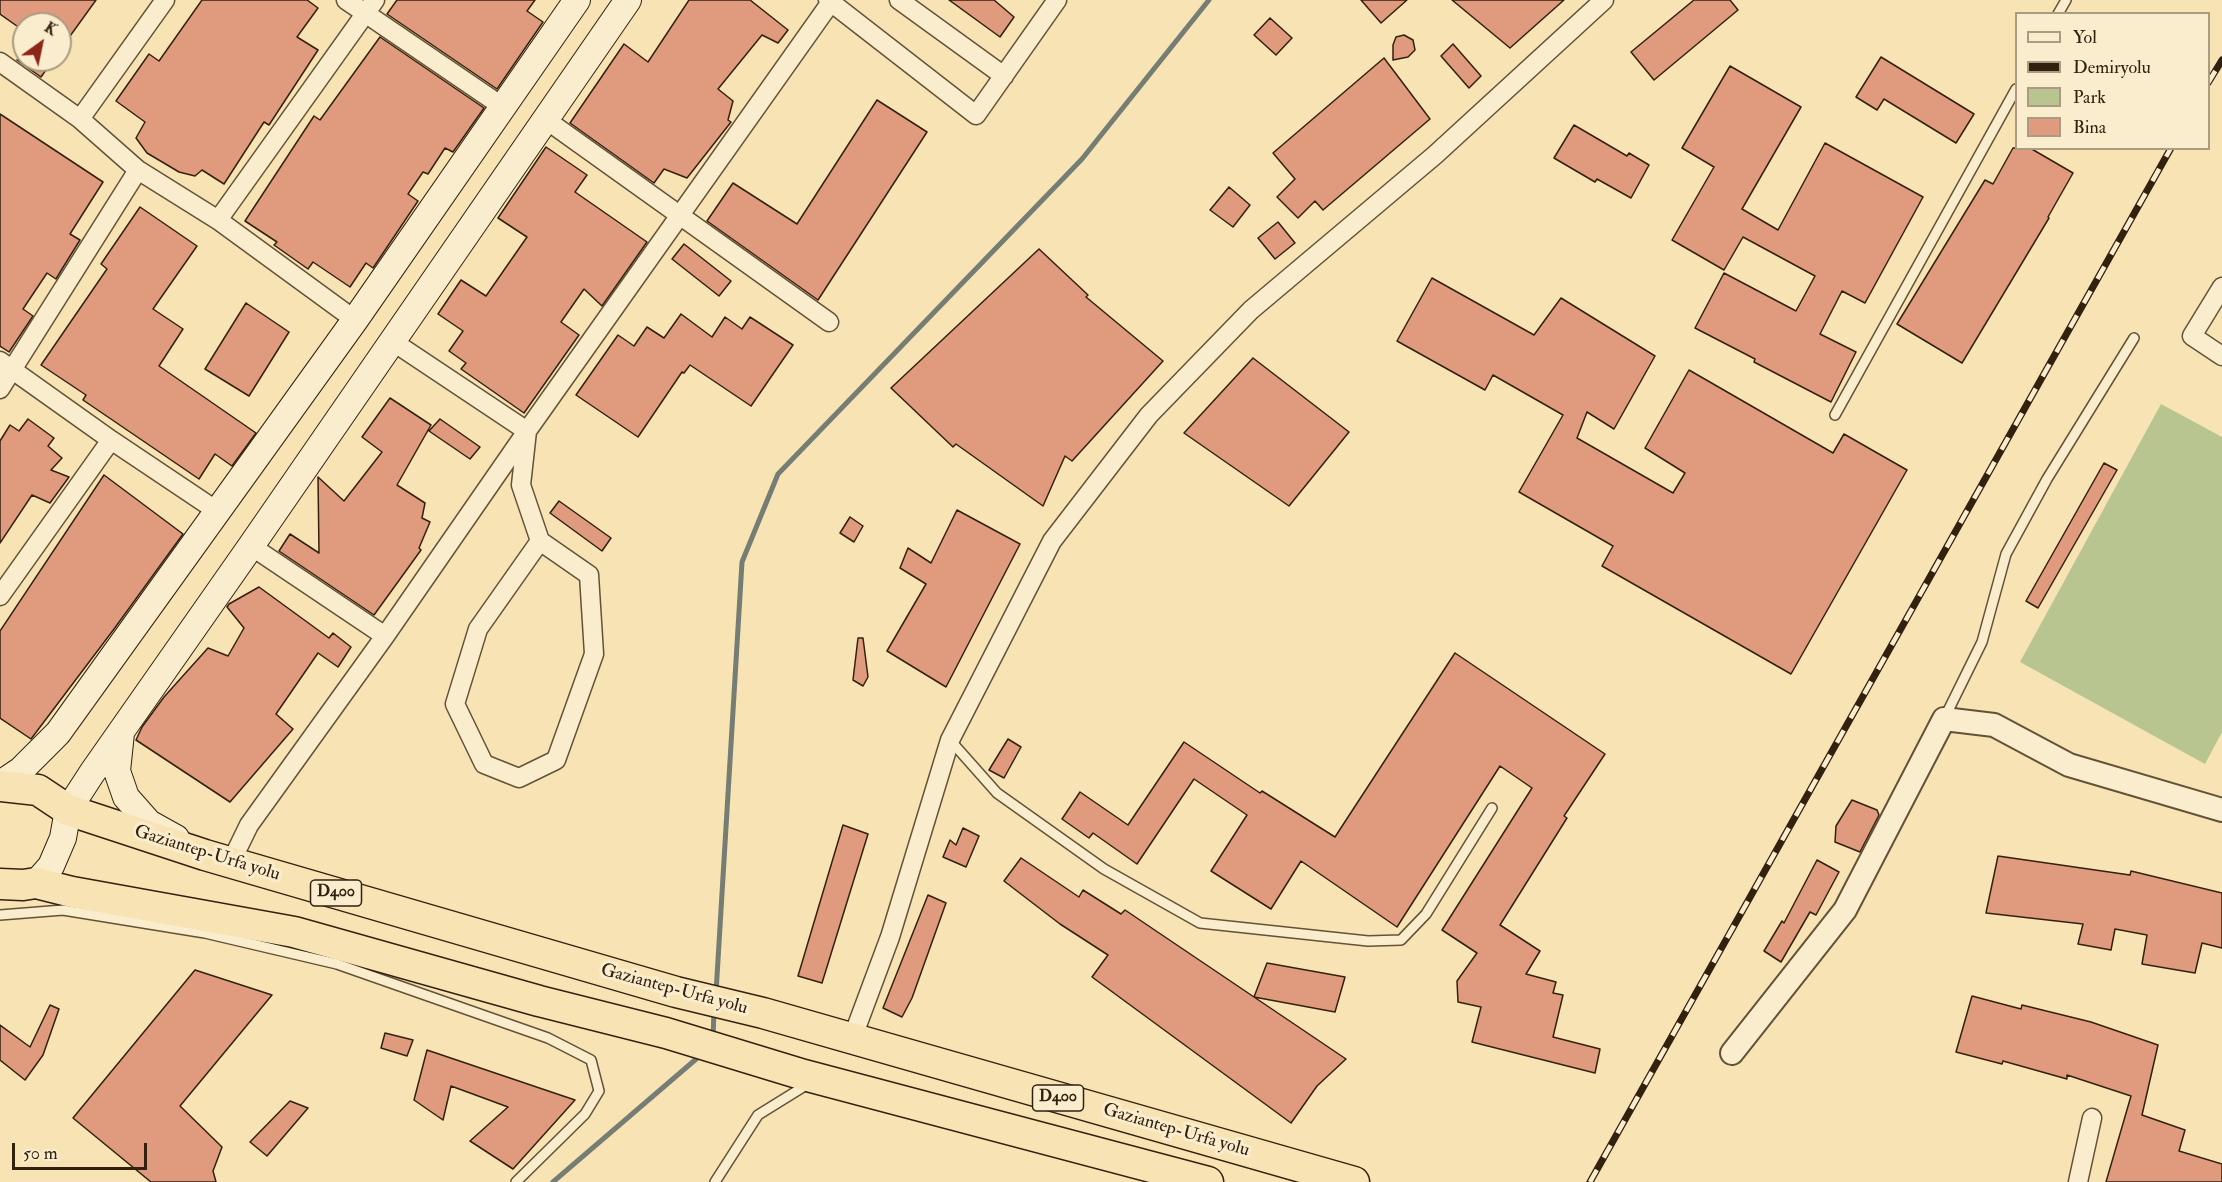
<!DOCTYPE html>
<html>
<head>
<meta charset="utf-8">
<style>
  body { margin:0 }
  #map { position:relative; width:2222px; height:1182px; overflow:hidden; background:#f7e3b4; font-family:"IM FELL Double Pica",serif }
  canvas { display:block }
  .legend { position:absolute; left:2015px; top:12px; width:195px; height:138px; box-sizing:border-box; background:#faedce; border:2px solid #aa9b82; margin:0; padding:8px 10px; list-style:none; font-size:18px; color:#33210f }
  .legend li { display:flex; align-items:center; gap:12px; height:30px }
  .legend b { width:30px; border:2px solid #aa9b82 }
  .north { position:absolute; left:12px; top:12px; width:60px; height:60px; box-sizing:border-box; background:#faedce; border:2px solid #aa9b82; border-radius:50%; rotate:33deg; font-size:16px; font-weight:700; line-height:24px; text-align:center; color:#33210f }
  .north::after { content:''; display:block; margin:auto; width:21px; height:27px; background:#8f2418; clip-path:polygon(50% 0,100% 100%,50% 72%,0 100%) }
  .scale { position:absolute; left:12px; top:1143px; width:135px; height:27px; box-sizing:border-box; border:3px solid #33210f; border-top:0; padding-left:8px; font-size:18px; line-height:21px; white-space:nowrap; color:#33210f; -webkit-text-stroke:4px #faedce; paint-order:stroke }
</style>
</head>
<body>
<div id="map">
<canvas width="2222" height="1182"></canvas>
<ul class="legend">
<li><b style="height:8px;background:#faedce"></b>Yol</li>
<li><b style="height:8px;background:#33210f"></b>Demiryolu</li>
<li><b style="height:16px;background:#b8c591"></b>Park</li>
<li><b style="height:16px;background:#e09b7f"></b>Bina</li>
</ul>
<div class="north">K</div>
<div class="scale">50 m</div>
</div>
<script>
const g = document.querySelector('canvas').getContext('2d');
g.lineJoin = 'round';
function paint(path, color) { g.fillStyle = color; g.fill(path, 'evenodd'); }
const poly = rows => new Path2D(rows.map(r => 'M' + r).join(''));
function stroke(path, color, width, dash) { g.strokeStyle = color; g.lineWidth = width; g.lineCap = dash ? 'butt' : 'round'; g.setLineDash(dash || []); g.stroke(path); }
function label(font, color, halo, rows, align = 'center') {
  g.font = font + ' "IM FELL Double Pica",serif'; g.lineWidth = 6; g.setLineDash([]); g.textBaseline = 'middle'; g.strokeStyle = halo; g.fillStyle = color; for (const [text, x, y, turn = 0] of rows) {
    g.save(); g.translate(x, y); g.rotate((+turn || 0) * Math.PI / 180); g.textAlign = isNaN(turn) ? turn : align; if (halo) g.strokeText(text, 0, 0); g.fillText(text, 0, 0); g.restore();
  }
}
const green = poly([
  [2161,404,2222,437,2222,732,2205,764,2020,662]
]);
const stream = poly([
  [716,993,742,562,778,474,1082,159,1209,0],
  [713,1038,714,1011],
  [553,1182,702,1054]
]);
const building = poly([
  [0,0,96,0,60,50,60,24,24,24,24,31,0,14,0,0],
  [202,0,307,0,318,8,297,37,318,50,269,125,264,122,224,184,202,170,195,176,179,172,147,153,136,138,145,122,116,101,149,54,159,61,202,0],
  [397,0,535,0,527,11,543,22,497,89,387,14,397,0],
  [689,0,750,0,788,30,778,43,762,35,718,89,733,101,728,120,731,122,687,178,664,169,654,183,570,123,624,44,648,62,689,0],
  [949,0,994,0,1014,17,1000,37,949,0],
  [1361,0,1407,0,1381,23,1361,0],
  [1452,0,1564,0,1510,48,1452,0],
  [1694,0,1730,0,1738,10,1654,80,1631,52,1694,0],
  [1270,18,1292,38,1276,55,1254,35,1270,18],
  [1404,35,1413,40,1415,50,1408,57,1393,60,1393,45,1396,37,1404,35],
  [380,37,484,108,453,152,445,148,428,174,423,172,408,194,418,201,373,268,366,263,350,287,313,262,308,269,274,245,277,242,245,221,314,116,320,120,380,37],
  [1453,44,1481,76,1469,88,1441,56,1453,44],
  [1881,57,1974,114,1956,143,1884,99,1877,110,1856,97,1881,57],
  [1384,58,1430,119,1323,210,1315,201,1298,218,1277,197,1295,179,1273,153,1384,58],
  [17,60,53,60,41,77,17,60],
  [1730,66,1801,107,1742,209,1778,230,1825,143,1923,197,1865,303,1842,291,1820,334,1856,352,1831,402,1754,362,1755,359,1695,328,1724,273,1796,311,1815,276,1743,237,1724,270,1672,240,1714,167,1682,148,1730,66],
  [877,100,927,132,818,300,707,221,733,183,797,224,877,100],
  [0,114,103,182,70,234,80,240,62,269,56,279,47,273,23,309,33,316,9,352,0,346,0,114],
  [1574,125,1627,156,1629,153,1649,165,1631,198,1597,179,1595,182,1554,158,1574,125],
  [546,147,587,175,575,192,647,242,602,306,584,289,561,322,579,335,524,413,461,369,466,363,449,351,463,331,438,314,461,280,486,296,527,237,498,218,546,147],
  [2013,148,2030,148,2073,173,2048,217,2049,218,1962,363,1897,324,1985,180,1993,184,2013,148],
  [1229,187,1250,205,1233,227,1210,210,1229,187],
  [140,207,197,246,153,309,183,329,159,366,256,433,232,466,215,454,199,479,83,400,86,395,41,365,107,269,101,264,140,207],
  [1278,222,1295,243,1275,259,1258,238,1278,222],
  [684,244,731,281,719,296,672,259,684,244],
  [1039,249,1088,295,1086,297,1163,361,1072,461,1065,456,1043,506,956,444,953,447,891,388,1039,249],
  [1432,278,1534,335,1561,298,1655,356,1614,429,1587,412,1577,438,1673,493,1685,473,1645,448,1689,370,1833,453,1844,434,1907,470,1791,674,1602,566,1613,546,1519,492,1563,415,1493,375,1485,390,1397,341,1432,278],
  [246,303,289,332,249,396,205,369,246,303],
  [681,314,712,337,725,317,742,329,750,317,793,345,751,406,690,365,684,373,682,372,638,437,576,395,618,335,634,346,647,327,664,338,681,314],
  [1253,358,1349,432,1289,506,1184,433,1253,358],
  [390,398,431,425,397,485,425,503,422,518,430,522,419,548,421,550,374,615,279,551,290,534,319,553,318,477,344,501,382,452,362,437,390,398],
  [28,419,54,438,48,446,62,458,51,470,69,477,50,503,32,495,0,543,0,441,10,425,19,431,28,419],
  [440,419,480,447,470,459,429,431,440,419],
  [2104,463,2117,470,2038,608,2026,601,2104,463],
  [104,475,183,534,114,629,31,739,0,718,0,631,104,475],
  [559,501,611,538,602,551,550,513,559,501],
  [957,510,1020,544,946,687,887,651,926,584,900,568,908,548,931,563,957,510],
  [850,517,863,526,854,542,840,533,850,517],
  [259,587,329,638,333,633,351,647,338,667,318,653,276,714,293,729,230,802,136,740,142,727,164,697,208,648,228,656,244,628,227,607,229,604,259,587],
  [858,638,863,638,868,677,863,686,853,680,858,638],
  [1455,653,1605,754,1564,816,1567,818,1500,925,1540,951,1526,974,1556,982,1553,993,1563,995,1553,1037,1600,1049,1595,1073,1472,1042,1481,1007,1458,1002,1457,981,1477,953,1442,930,1532,788,1500,766,1397,927,1301,861,1271,909,1211,871,1247,815,1194,779,1137,864,1093,833,1089,838,1062,819,1080,792,1128,825,1184,742,1260,793,1262,791,1335,837,1455,653],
  [1008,739,1021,747,1004,778,989,770,1008,739],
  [1852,800,1877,810,1879,815,1860,852,1835,842,1836,826,1852,800],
  [843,825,868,834,822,983,798,976,843,825],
  [963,828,979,836,966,867,943,857,950,840,956,845,963,828],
  [1998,856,2130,875,2131,871,2222,893,2222,948,2202,943,2195,973,2142,964,2147,935,2115,929,2111,950,2078,944,2083,924,1986,913,1998,856],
  [1021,858,1079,897,1083,890,1121,914,1125,910,1346,1059,1317,1086,1291,1123,1092,977,1108,955,1060,924,1004,881,1021,858],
  [1817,860,1839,872,1816,915,1810,912,1781,962,1764,951,1782,921,1784,923,1817,860],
  [928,895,946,903,912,998,902,1017,883,1008,928,895],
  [1267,963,1345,977,1335,1012,1254,997,1267,963],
  [195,970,272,995,180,1106,222,1147,213,1171,216,1182,151,1182,73,1118,195,970],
  [1972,996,2021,1009,2022,1005,2091,1022,2158,1045,2142,1115,2185,1130,2179,1151,2222,1164,2222,1182,2106,1182,2131,1096,2067,1075,2067,1079,2003,1061,2002,1064,1956,1052,1972,996],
  [50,1005,59,1009,43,1055,25,1080,0,1060,0,1025,30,1047,50,1005],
  [385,1033,413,1040,407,1056,381,1048,385,1033],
  [427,1050,575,1100,513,1169,470,1141,508,1107,451,1086,443,1120,414,1100,427,1050],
  [290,1101,308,1108,267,1156,250,1142,290,1101]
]);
const service = poly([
  [2058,14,2066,0],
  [1835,415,2016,89],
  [1944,719,1982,642,2006,554,2047,479,2134,338],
  [950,740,997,793,1104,869,1200,923,1368,941,1401,940,1426,914,1492,808],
  [0,915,63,910,205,933,337,964,548,1038,591,1060,599,1091,585,1114,516,1182],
  [715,1182,758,1115,808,1084]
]);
const minor = poly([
  [346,0,503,107],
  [828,0,976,115,1057,0],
  [899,0,1004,76],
  [0,62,80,119,138,170,218,220,355,320],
  [80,119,165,0],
  [545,119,829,322],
  [218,220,375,0],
  [2222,287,2192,336,2222,356],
  [392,341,527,431,521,485,540,541,478,629,455,704,484,764,519,778,556,760,594,654,589,575,540,541],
  [0,361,111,440,217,511],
  [0,389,138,170],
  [251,546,385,636],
  [0,596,111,440],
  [231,862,249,825,385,636,527,431,831,2],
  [852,1039,890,937,950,740,1052,541,1149,415,1251,310,1435,155,1604,0],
  [2078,1182,2092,1118]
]);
const tertiary = poly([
  [1732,1053,1845,910,1944,719,1994,725,2069,765,2222,810]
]);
const secondary = poly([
  [121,733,117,771,126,797,149,823,176,838],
  [0,784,21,770,58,733,355,320,577,0],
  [36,883,51,866,63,838,68,810,92,773,251,546,628,0]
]);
const trunk = poly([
  [0,786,38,790,68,810,205,855,676,992,763,1013,1354,1182],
  [0,884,23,885,36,883,72,892,294,932,539,1001,666,1033,804,1075,1208,1182]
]);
const rail = poly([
  [2208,83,2222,60],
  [1590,1182,2171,148]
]);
const shields = [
  [336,893,51],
  [1058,1098,51]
];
const shieldNames = [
  ["D400",336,893],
  ["D400",1058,1098]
];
const streetNames = [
  ["Gaziantep-Urfa yolu",207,854,17],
  ["Gaziantep-Urfa yolu",674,990,15],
  ["Gaziantep-Urfa yolu",1176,1131,16]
];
paint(green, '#b8c591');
stroke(stream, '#767d74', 5);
paint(building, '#e09b7f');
stroke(building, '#33210f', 1.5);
stroke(service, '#645238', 12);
stroke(minor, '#645238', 21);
stroke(tertiary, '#645238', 26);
stroke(secondary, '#33210f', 28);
stroke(trunk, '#33210f', 33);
stroke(service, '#faedce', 9);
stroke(minor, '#faedce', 18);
stroke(tertiary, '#faedce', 22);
stroke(secondary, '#faedce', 26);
stroke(trunk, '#f7e3b4', 30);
stroke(rail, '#33210f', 7);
stroke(rail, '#faedce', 4.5, [14]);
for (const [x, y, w] of shields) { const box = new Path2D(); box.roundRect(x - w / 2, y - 13, w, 26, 4.5); g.fillStyle = '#faedce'; g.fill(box); stroke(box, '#33210f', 1.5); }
label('bold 16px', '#33210f', null, shieldNames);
label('18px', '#33210f', '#faedce', streetNames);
</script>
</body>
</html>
